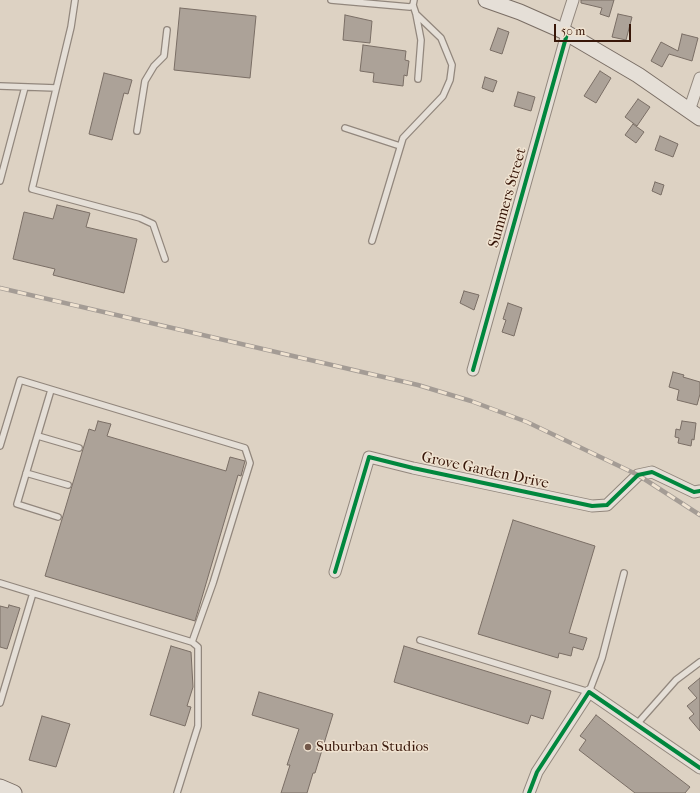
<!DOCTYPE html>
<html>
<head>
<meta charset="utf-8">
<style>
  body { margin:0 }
  #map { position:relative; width:700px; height:793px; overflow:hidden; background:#ddd2c3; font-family:"IM FELL French Canon",serif }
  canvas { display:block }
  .scale { position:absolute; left:554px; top:24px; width:77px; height:18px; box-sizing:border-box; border:2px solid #381709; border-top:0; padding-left:5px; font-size:12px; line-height:14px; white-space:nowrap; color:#381709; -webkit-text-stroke:3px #f0e3d1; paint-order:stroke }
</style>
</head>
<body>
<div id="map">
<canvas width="700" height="793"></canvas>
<div class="scale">50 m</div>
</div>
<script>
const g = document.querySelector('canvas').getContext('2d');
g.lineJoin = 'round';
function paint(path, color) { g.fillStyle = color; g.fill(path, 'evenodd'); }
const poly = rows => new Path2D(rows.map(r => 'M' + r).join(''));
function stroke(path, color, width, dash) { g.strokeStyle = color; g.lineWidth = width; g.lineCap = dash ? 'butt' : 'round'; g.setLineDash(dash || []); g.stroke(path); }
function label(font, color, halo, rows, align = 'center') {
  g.font = font + ' "IM FELL French Canon",serif'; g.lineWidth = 3; g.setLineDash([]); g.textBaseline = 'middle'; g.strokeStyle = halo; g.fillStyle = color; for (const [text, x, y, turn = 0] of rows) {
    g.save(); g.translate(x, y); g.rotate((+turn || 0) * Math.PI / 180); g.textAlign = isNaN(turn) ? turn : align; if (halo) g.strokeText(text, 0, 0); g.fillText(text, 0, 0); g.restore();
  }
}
const building = poly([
  [581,0,614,0,609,17,600,14,602,8,581,3,581,0],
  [180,8,256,16,250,78,174,70,180,8],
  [618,14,632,17,626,40,612,37,618,14],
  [345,15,372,21,370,43,343,40,345,15],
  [498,28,509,32,502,54,490,50,498,28],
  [682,34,698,38,692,61,669,54,662,67,651,61,661,42,678,51,682,34],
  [363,45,406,51,405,60,409,61,407,76,404,75,403,86,373,82,374,73,360,71,363,45],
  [600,71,611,78,596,103,584,96,600,71],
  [104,73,132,80,128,94,124,93,112,140,89,134,104,73],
  [485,77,497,81,493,92,482,88,485,77],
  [518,92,535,97,531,111,514,106,518,92],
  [638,99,650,107,637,126,625,117,638,99],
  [633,124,644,132,636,143,625,135,633,124],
  [660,136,678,144,673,157,655,150,660,136],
  [655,182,664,185,661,195,652,191,655,182],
  [57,205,90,213,86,227,137,239,124,293,53,275,55,269,13,259,24,212,53,219,57,205],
  [464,291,479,295,474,310,460,303,464,291],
  [508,303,522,308,514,336,502,332,506,320,503,319,508,303],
  [673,372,684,375,683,377,700,382,700,394,697,405,677,400,679,390,669,387,673,372],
  [98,421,111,424,107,436,226,471,230,457,245,461,241,476,238,475,195,621,45,576,89,429,95,431,98,421],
  [682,421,696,423,694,440,692,439,691,446,678,443,679,438,675,437,676,429,680,430,682,421],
  [513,520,595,546,569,633,587,638,583,650,573,647,571,656,559,653,558,658,478,634,513,520],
  [9,605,20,608,7,649,0,647,0,606,8,608,9,605],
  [171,646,191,652,193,687,187,706,191,707,185,726,150,715,171,646],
  [404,646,551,691,543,719,531,715,528,724,394,682,404,646],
  [700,678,700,731,689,718,694,714,687,706,697,698,688,688,700,678],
  [259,692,333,714,315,773,313,773,307,793,281,793,290,765,287,765,299,729,252,715,259,692],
  [596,715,690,787,685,793,635,793,579,750,586,740,580,736,596,715],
  [42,716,70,724,56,767,29,760,42,716]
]);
const service = poly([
  [75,0,71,27,32,189,140,218,153,224,165,259],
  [331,0,410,7,413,5,414,0],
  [416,14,421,40,418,79],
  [0,86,56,88],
  [345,128,400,146],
  [137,131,145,81,154,66,164,56,167,30],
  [0,181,25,87],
  [372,241,403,138,443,96,450,80,452,65,441,38,416,14,413,5],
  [51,390,17,504,58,517],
  [38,436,79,448],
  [0,446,20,380,245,448,250,463,213,583,192,642,0,583],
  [26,473,68,485],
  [420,640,589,692,602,658,624,573],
  [0,703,33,593],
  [637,724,676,680,700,662],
  [177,793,198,726,198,647,192,642]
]);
const minor = poly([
  [563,31,573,0],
  [689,111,700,78],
  [473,370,567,34],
  [335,572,369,457,413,468,592,506,607,505,638,475,652,472,694,492,700,491],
  [529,793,537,772,589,692,700,768]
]);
const secondary = poly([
  [486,0,520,12,563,31,638,75,700,118],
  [0,787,14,793]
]);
const rail = poly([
  [0,288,418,385,471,401,527,422,638,475,700,515]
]);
const cycleway = poly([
  [473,370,567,34],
  [335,572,369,457,413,468,592,506,607,505,638,475,652,472,694,492,700,491],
  [529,793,537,772,589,692,700,768]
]);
const markers = [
  [308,747,4,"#72584a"]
];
const streetNames = [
  ["Summers Street",508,198,-74],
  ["Grove Garden Drive",485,471,12]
];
const poiNames = [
  ["Suburban Studios",316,747]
];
paint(building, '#aca298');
stroke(building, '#7a6e65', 1);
stroke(service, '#92877d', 8);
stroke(minor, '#92877d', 13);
stroke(secondary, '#7a6e65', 17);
stroke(service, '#e5dfd7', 5.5);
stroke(minor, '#e5dfd7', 11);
stroke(secondary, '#e5dfd7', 15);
stroke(rail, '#a49c95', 4.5);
stroke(rail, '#f0e3d1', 3, [9]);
stroke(cycleway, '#00873e', 4);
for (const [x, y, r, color] of markers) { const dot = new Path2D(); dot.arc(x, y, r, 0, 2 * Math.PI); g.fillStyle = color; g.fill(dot); stroke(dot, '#f0e3d1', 1.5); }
label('15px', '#381709', '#f0e3d1', streetNames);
label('15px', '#381709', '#f0e3d1', poiNames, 'left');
</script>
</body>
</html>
